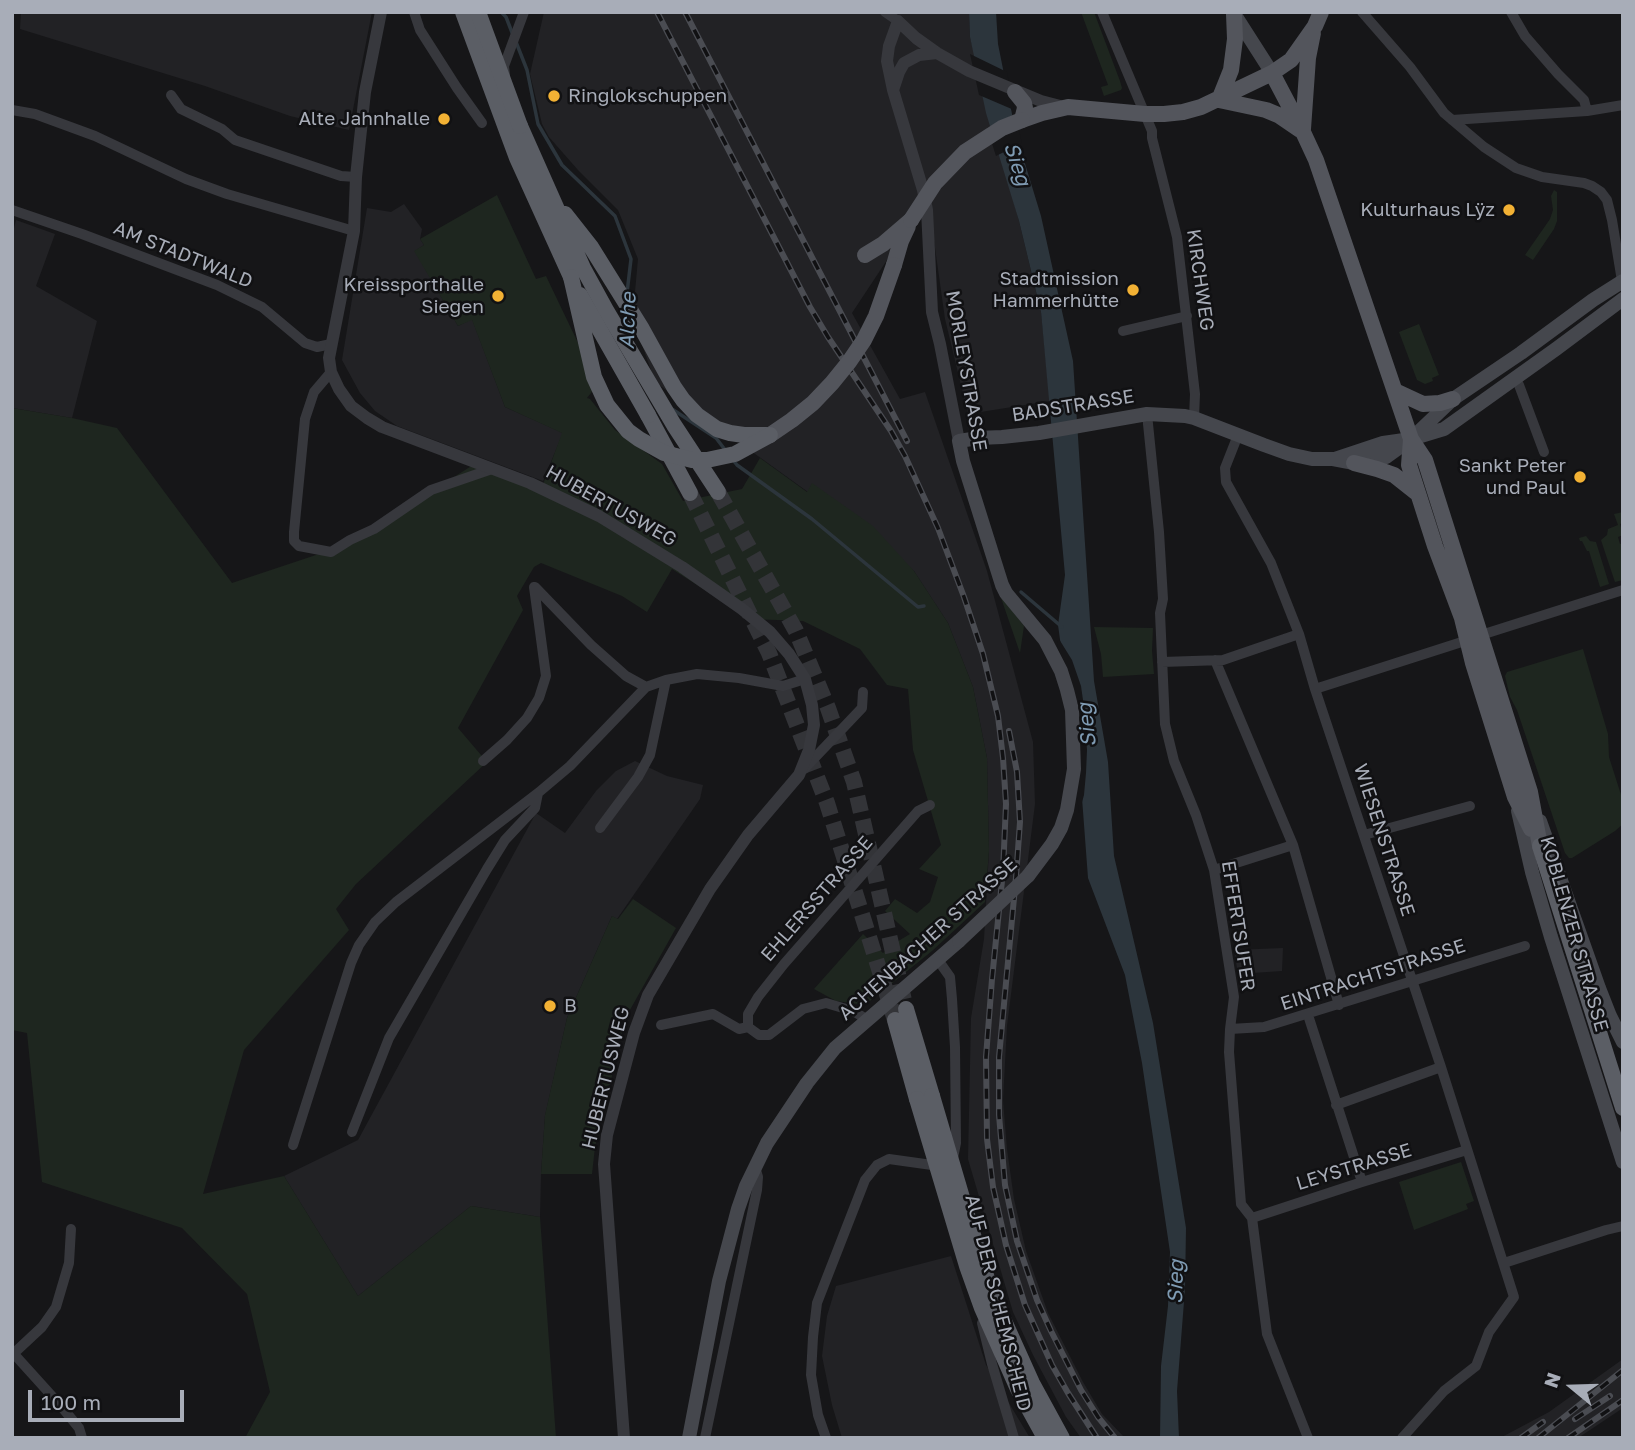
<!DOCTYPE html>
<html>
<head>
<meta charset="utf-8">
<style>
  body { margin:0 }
  #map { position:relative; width:1635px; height:1450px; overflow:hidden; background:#161618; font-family:"Golos Text",sans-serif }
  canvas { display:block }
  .frame { position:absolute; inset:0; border:14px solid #a8adb8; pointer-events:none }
  .north { position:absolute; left:1537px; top:1352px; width:70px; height:70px; -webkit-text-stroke:5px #111113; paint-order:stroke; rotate:289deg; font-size:19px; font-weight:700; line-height:28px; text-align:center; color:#a8adb8 }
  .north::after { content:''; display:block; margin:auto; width:24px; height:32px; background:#a8adb8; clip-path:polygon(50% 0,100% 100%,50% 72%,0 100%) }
  .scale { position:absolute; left:28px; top:1390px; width:156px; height:32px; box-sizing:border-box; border:4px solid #a8adb8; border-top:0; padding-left:9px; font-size:21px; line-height:24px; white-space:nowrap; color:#a8adb8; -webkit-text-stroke:5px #111113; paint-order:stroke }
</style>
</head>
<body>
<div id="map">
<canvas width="1635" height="1450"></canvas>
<div class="frame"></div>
<div class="north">N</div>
<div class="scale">100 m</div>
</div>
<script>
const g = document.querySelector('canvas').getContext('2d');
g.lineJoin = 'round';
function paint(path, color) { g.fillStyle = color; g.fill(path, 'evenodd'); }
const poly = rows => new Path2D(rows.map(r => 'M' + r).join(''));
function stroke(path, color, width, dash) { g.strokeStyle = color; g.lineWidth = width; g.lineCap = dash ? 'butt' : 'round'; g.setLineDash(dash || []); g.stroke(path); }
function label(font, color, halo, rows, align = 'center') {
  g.font = font + ' "Golos Text",sans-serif'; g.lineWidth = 5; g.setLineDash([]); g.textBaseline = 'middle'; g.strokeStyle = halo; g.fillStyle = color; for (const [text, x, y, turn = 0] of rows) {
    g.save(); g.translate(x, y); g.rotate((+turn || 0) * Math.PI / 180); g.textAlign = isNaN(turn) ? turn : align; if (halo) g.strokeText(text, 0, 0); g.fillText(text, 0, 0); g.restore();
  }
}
const built = poly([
  [21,12,372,12,349,130,290,116,205,86,20,29],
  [544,12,969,12,970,37,1019,221,1041,312,1050,401,968,414,945,319,928,198,852,313,900,399,925,392,987,571,1033,742,1035,804,1007,1026,1003,1100,1007,1149,1014,1199,1026,1251,1048,1313,1083,1382,1102,1414,1125,1438,1081,1438,1066,1417,1033,1355,1013,1312,968,1159,971,1018,984,939,989,851,987,758,973,687,948,623,914,571,812,484,808,492,655,382,636,327,635,292,638,259,618,210,578,170,549,137,542,124,530,74],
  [404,204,422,229,420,239,424,245,415,251,458,326,472,319,505,407,563,433,543,481,397,426,375,411,360,393,342,360,367,208,391,212],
  [16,220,55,234,36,286,97,321,72,418,12,408,12,236],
  [635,761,667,776,703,785,700,799,617,919,612,916,567,1018,545,1116,541,1174,540,1217,471,1206,358,1296,284,1176,358,1140,536,813,565,833,596,791,616,771],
  [1283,948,1282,971,1238,974,1234,950],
  [951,1256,986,1365,1030,1438,842,1438,832,1405,822,1356,827,1316,836,1286],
  [1623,1359,1623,1408,1578,1438,1500,1438,1549,1412]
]);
const green = poly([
  [1081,12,1094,12,1120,81,1122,88,1121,90,1104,96,1101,87,1108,85],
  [1554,190,1557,192,1557,221,1554,229,1533,260,1525,255,1550,219,1553,210,1551,196],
  [497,195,536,279,546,276,580,347,594,389,587,398,590,399,615,430,662,464,683,501,742,489,760,458,807,492,812,483,873,526,914,571,948,623,973,687,987,758,989,851,985,902,932,951,865,1005,836,1001,814,989,863,934,883,953,895,943,910,934,885,911,895,899,917,913,930,902,938,877,919,869,941,845,913,750,908,689,887,685,860,649,803,621,750,619,672,569,647,612,622,596,541,563,534,567,517,596,523,610,458,728,487,762,356,884,336,909,349,930,244,1050,203,1194,284,1176,358,1296,471,1206,540,1217,556,1438,245,1438,270,1392,247,1294,182,1228,42,1182,27,1033,12,1030,12,408,72,418,117,428,232,583,346,545,473,465,541,490,562,433,505,407,472,320,458,326,414,251,424,245,420,239],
  [1419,324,1439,375,1432,378,1433,381,1425,384,1417,380,1399,332],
  [1623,512,1623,523,1620,524,1623,535,1618,537,1620,544,1623,543,1623,580,1615,582,1601,540,1607,535,1608,529,1618,525,1614,514],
  [1586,536,1590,541,1596,542,1609,584,1600,587,1589,551,1587,551,1582,541,1580,541,1579,538],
  [1000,595,1024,626,1020,653],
  [1094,627,1153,628,1152,651,1154,674,1103,677,1101,654],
  [1583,649,1608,734,1609,757,1623,801,1623,824,1615,831,1572,858,1569,858,1565,853,1517,710,1510,697,1505,676,1507,672],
  [633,899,676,928,626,1017,595,1147,592,1174,541,1174,545,1115,567,1018,612,916,618,919],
  [1461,1162,1474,1201,1466,1204,1468,1209,1414,1230,1399,1182]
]);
const water = poly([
  [969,12,996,12,998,44,1016,134,1041,216,1073,361,1094,681,1108,762,1114,856,1153,1023,1186,1228,1185,1289,1177,1391,1179,1438,1160,1438,1161,1366,1168,1306,1170,1252,1142,1063,1125,975,1088,878,1082,798,1058,625,1065,575,1041,312,1019,221,986,113,970,37]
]);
const pier = poly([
  [970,54,1007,72,1014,110,979,95],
  [1015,114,1022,143,996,156,987,128],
  [1059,639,1072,660,1081,686,1084,707,1087,750,1086,773,1084,795,1079,813,1057,641]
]);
const stream = poly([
  [501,12,506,17,513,35],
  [516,42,527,70,538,124,562,165,615,216,631,259,627,293],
  [626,331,626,314],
  [672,409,716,438,726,451],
  [733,460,737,465,812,519,918,607,924,606],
  [1021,592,1062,627]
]);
const trunkTunnel = poly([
  [718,492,796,631,828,708,854,782,906,1009],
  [690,493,769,653,827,803,895,1020]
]);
const minor = poly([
  [414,12,420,30,457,88,482,123],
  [885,12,898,21],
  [1102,12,1152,131,1152,138,1177,237,1195,394,1194,418],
  [1362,12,1410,67,1444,113,1484,147,1516,168,1542,177,1584,183,1592,186,1601,192,1607,200,1612,220,1622,281],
  [1511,12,1525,36,1558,74,1584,100,1587,111],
  [505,75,504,66,524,12],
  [171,95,181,109,222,129,235,140,341,176,356,177],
  [12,110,35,114,95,136,186,179,227,194,354,231],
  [1452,120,1587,111,1623,105],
  [12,210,82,234,217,285,262,307,305,343,317,347,331,344],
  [1123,331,1187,316],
  [331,372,314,392,305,419,294,532,294,541,299,546,331,552,350,540,374,529,431,490,492,469],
  [1515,379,1519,385,1544,452],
  [1147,414,1159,532,1163,599,1160,613,1165,724,1174,761,1196,815,1214,870,1234,997,1230,1029,1229,1052,1241,1204,1252,1218,1267,1334,1308,1438],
  [1238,435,1225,468,1226,482,1271,563,1299,634,1315,689,1441,1067,1514,1297,1489,1332,1476,1366,1444,1391,1402,1438],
  [535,587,591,645,626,676,646,687],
  [1481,635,1623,590],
  [1215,660,1293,845,1339,1005],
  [1162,662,1223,660,1299,634],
  [1315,689,1468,640],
  [483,761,507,740,527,718,539,698,546,676,534,587],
  [804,769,862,708,863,692],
  [600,828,638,777,650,755,666,680],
  [1364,835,1470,806],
  [1214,870,1293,845],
  [938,960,950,977,952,999,955,1047,956,1143,953,1158],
  [1308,1015,1362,1182],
  [661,1025,713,1014,739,1029,748,1027,759,1035,769,1035,803,1009,826,1003,853,1011,868,1020],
  [748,1027,748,1014,758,997,784,964,918,811,930,805],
  [1230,1029,1264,1027,1525,946],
  [1336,1105,1441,1067],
  [352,1132,389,1038,487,869,505,840,535,808,538,793],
  [293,1145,351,963,359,945,375,922,396,902,538,793,570,766,646,687,666,680,697,674,739,678,783,686,805,679],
  [1252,1218,1362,1182,1467,1150],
  [1504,1263,1606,1230,1623,1226],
  [982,1323,992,1364,1014,1438],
  [14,1354,61,1406,79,1428,82,1438],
  [12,1355,42,1327,56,1307,69,1263,71,1229],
  [705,1438,757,1190,758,1177,755,1167],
  [826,1438,818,1415,811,1375,813,1337,817,1303,865,1180,877,1165,889,1159,932,1165,939,1169]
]);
const tertiary = poly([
  [381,12,365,92,356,177,354,231,329,358,331,372,339,389,351,406,367,418,382,427,530,483,599,516,682,567,742,609,770,632,789,654,805,679,812,705,814,725,809,750,799,775,748,835,710,889,648,995,634,1033,607,1135,604,1164,624,1438],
  [893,90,899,72,904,63,919,55,937,53],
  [959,441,940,344,932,312,927,210,923,190,893,90,887,61,889,46,898,21,916,38,937,53,969,71,1041,101,1064,107]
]);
const secondary = poly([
  [1233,12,1272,73],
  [1335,459,1383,443,1411,439,1444,429,1556,349,1623,299],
  [1518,811,1532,872,1551,937,1623,1162],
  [1540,821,1599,988,1610,1016,1623,1042],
  [1028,876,1052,844,1061,828,1067,810,1074,769,1072,710,1067,690,1061,671,1045,640,1006,593,1002,585,963,461,959,441,978,438,1002,437,1039,433,1147,414,1185,416,1194,418,1264,445,1289,454,1312,459,1333,459,1354,463,1386,457,1411,439,1453,399,1521,353,1593,300,1623,281],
  [689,1438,719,1281,738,1209,746,1186,767,1143,807,1083,835,1048,959,941]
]);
const primary = poly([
  [1272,73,1303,132,1316,160,1411,439,1425,460,1530,792,1540,846],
  [1015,92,1024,103,1025,108,1022,120],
  [1219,100,1266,110,1278,115,1300,130],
  [1219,100,1231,70,1235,39,1234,14],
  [1022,120,1042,113,1068,107,1145,114,1164,114,1183,112,1201,107,1272,73,1291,60,1315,26,1321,12],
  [1303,129,1308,58,1313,33],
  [865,255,883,244,911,220],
  [894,265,901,241,908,226],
  [1395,391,1423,404,1440,403,1453,399],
  [1411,439,1409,465,1435,546,1462,618,1473,663,1515,797,1531,829],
  [1354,463,1377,469,1394,475,1418,494]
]);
const trunk = poly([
  [463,12,517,158,571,277],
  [520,126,583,268,606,310,674,425,718,492],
  [565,214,591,247,642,329,674,387,683,400,697,415,717,429,730,433,744,435,770,435],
  [648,415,690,493],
  [1540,846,1623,1108],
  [906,1009,932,1096],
  [895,1020,917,1099]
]);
const rail = poly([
  [657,12,810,307,828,337,891,431,905,456,938,528,964,597,983,654,998,716,1003,758,1006,804,1003,871,992,979,986,1057,987,1139,993,1187,1006,1245,1025,1305,1052,1365,1068,1393,1097,1438],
  [685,12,907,441],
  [1009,731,1017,772,1020,822,1016,877,999,1057,999,1115,1005,1185,1017,1241,1037,1300,1051,1331,1081,1390,1098,1417,1115,1438],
  [1575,1419,1610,1396],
  [1521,1438,1543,1422],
  [1538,1438,1623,1370],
  [1568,1438,1623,1400]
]);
const secondaryBridge = poly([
  [959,941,1028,876]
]);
const primaryBridge = poly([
  [911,220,935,183,965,152,1002,128,1022,120],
  [770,435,792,420,813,403,832,383,849,362,864,340,876,316,894,265]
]);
const trunkBridge = poly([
  [478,12,520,126],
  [571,277,594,377,607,405,628,431,639,439,664,453,692,460,707,460,735,454,770,435],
  [580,295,648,415],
  [932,1096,981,1262,996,1303,1032,1383,1062,1438],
  [917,1099,967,1266,982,1308,1018,1389,1045,1438]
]);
const markers = [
  [554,96,7,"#f2b134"],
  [444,119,7,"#f2b134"],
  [1509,210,7,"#f2b134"],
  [1133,290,7,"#f2b134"],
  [498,296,7,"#f2b134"],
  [1580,477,7,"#f2b134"],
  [550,1006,7,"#f2b134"]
];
const poiNames = [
  ["Ringlokschuppen",568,96,"left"],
  ["Alte Jahnhalle",430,119],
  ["Kulturhaus Lÿz",1495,210],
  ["Stadtmission",1119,279],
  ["Hammerhütte",1119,301],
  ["Kreissporthalle",484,285],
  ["Siegen",484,307],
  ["Sankt Peter",1566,466],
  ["und Paul",1566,488],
  ["B",564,1006,"left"]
];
const streetNames = [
  ["AM STADTWALD",183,255,22],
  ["KIRCHWEG",1200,280,82],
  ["MORLEYSTRASSE",966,371,80],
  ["BADSTRASSE",1073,406,-9],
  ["HUBERTUSWEG",611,506,29],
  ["WIESENSTRASSE",1384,840,72],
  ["EHLERSSTRASSE",817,899,-49],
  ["EFFERTSUFER",1238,926,81],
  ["KOBLENZER STRASSE",1574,934,74],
  ["ACHENBACHER STRASSE",928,939,-42],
  ["EINTRACHTSTRASSE",1373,975,-18],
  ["HUBERTUSWEG",606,1078,-76],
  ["LEYSTRASSE",1354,1167,-17],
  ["AUF DER SCHEMSCHEID",998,1303,76]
];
const waterNames = [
  ["Sieg",1017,164,72],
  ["Alche",628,321,-88],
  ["Sieg",1087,725,-96],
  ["Sieg",1176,1282,-88]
];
paint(built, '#222225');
paint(green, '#1e261f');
paint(water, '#2c353c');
paint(pier, '#161618');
stroke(stream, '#2c353c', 3.5);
stroke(trunkTunnel, '#333438', 16, [16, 8]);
stroke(minor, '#37383d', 10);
stroke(tertiary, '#37383d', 12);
stroke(secondary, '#45474d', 14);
stroke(primary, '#53555c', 16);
stroke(trunk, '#5b5e65', 16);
stroke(rail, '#4a4c52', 6);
stroke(rail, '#111113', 3.5, [10]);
stroke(secondaryBridge, '#45474d', 14);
stroke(primaryBridge, '#53555c', 16);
stroke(trunkBridge, '#5b5e65', 16);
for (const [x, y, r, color] of markers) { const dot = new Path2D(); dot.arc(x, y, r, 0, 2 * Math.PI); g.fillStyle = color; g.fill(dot); stroke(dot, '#111113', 2.5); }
label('19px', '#a8adb8', '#111113', poiNames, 'right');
label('19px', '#a8adb8', '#111113', streetNames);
label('italic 21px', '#7f9bb3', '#111113', waterNames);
</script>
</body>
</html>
